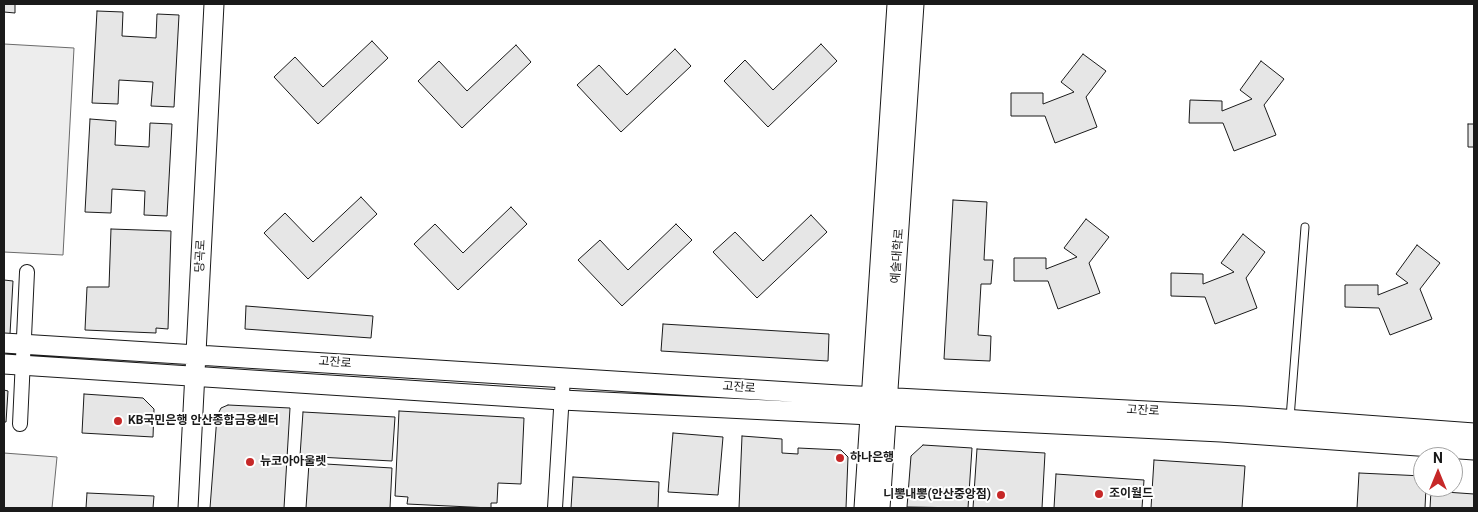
<!DOCTYPE html>
<html>
<head>
<meta charset="utf-8">
<style>
  body { margin:0 }
  #map { position:relative; width:1478px; height:512px; overflow:hidden; background:#fff; font-family:Roboto,sans-serif }
  canvas { display:block }
  .frame { position:absolute; inset:0; border:5px solid #1a1a1a; pointer-events:none }
  .north { position:absolute; left:1413px; top:447px; width:50px; height:50px; box-sizing:border-box; background:#fff; border:1px solid #a3a3a3; border-radius:50%; rotate:0deg; font-size:14px; font-weight:700; line-height:20px; text-align:center; color:#1a1a1a }
  .north::after { content:''; display:block; margin:auto; width:18px; height:22px; background:#c62828; clip-path:polygon(50% 0,100% 100%,50% 72%,0 100%) }
</style>
</head>
<body>
<div id="map">
<canvas width="1478" height="512"></canvas>
<div class="frame"></div>
<div class="north">N</div>
</div>
<script>
const g = document.querySelector('canvas').getContext('2d');
g.lineJoin = 'round';
function paint(path, color) { g.fillStyle = color; g.fill(path, 'evenodd'); }
const poly = rows => new Path2D(rows.map(r => 'M' + r).join(''));
function stroke(path, color, width, dash) { g.strokeStyle = color; g.lineWidth = width; g.lineCap = dash ? 'butt' : 'round'; g.setLineDash(dash || []); g.stroke(path); }
function label(font, color, halo, rows, align = 'center') {
  g.font = font + ' Roboto,"Noto Sans KR",sans-serif'; g.lineWidth = 4; g.setLineDash([]); g.textBaseline = 'middle'; g.strokeStyle = halo; g.fillStyle = color; for (const [text, x, y, turn = 0] of rows) {
    g.save(); g.translate(x, y); g.rotate((+turn || 0) * Math.PI / 180); g.textAlign = isNaN(turn) ? turn : align; if (halo) g.strokeText(text, 0, 0); g.fillText(text, 0, 0); g.restore();
  }
}
const parking = poly([
  [4,44,74,48,63,255,4,252,4,44],
  [4,453,57,457,52,508,4,508,4,453]
]);
const building = poly([
  [4,4,15,4,15,13,4,12,4,4],
  [97,11,123,12,122,36,156,38,157,14,179,15,174,107,151,106,153,82,119,80,118,104,92,103,97,11],
  [372,41,388,58,318,124,274,77,295,57,323,87,372,41],
  [821,44,837,61,768,127,724,81,745,60,773,90,821,44],
  [516,45,531,62,462,128,418,81,439,61,467,91,516,45],
  [675,49,691,66,621,132,577,85,599,65,627,95,675,49],
  [1083,54,1106,71,1086,97,1097,127,1055,143,1045,116,1011,116,1011,93,1043,93,1043,104,1074,92,1061,82,1083,54],
  [1261,61,1284,79,1264,105,1276,135,1234,151,1223,123,1189,123,1190,100,1222,101,1222,111,1252,99,1240,90,1261,61],
  [90,119,116,121,115,145,149,147,150,123,172,124,167,216,144,215,145,191,112,189,111,213,85,212,90,119],
  [1468,124,1474,124,1474,147,1468,147,1468,124],
  [361,197,377,214,308,279,264,233,285,213,313,242,361,197],
  [953,200,987,202,984,260,993,260,991,284,981,284,978,335,991,336,990,361,944,359,953,200],
  [511,207,527,224,458,290,414,244,435,224,463,253,511,207],
  [811,215,827,232,757,298,713,252,735,232,763,261,811,215],
  [1086,219,1109,237,1089,263,1100,293,1058,309,1048,281,1014,281,1014,258,1046,258,1046,269,1077,257,1064,248,1086,219],
  [676,224,692,240,622,306,578,260,600,240,628,270,676,224],
  [111,229,171,231,168,329,156,328,156,333,85,330,87,287,109,287,111,229],
  [1243,234,1265,252,1246,278,1257,308,1215,324,1205,297,1171,296,1171,273,1203,274,1203,284,1234,272,1221,263,1243,234],
  [1417,245,1440,263,1420,289,1432,319,1390,335,1379,308,1345,307,1345,285,1378,285,1378,295,1408,283,1396,274,1417,245],
  [4,280,13,281,10,334,4,334,4,280],
  [246,306,373,316,371,338,245,329,246,306],
  [663,324,829,334,828,361,661,351,663,324],
  [4,390,8,391,6,422,4,422,4,390],
  [84,394,143,398,154,409,153,437,82,433,84,394],
  [228,405,290,408,284,508,210,508,217,416,221,408,228,405],
  [399,411,524,418,521,484,498,483,497,503,491,503,491,508,407,504,408,497,395,496,399,411],
  [303,412,395,417,392,461,300,456,303,412],
  [673,433,723,437,718,495,668,492,673,433],
  [742,436,782,439,782,453,798,454,798,448,841,450,848,457,846,508,739,508,742,436],
  [923,445,972,448,968,508,907,507,911,456,923,445],
  [977,449,1045,453,1042,508,973,508,977,449],
  [1154,460,1245,466,1242,508,1151,508,1154,460],
  [309,463,392,468,390,508,306,508,309,463],
  [1359,473,1423,476,1423,487,1426,487,1425,508,1357,508,1359,473],
  [1056,474,1144,480,1142,508,1054,508,1056,474],
  [573,477,659,482,658,508,571,508,573,477],
  [1431,491,1474,494,1474,508,1430,508,1431,491],
  [87,493,154,496,153,508,86,508,87,493]
]);
const lane = poly([
  [1290,418,1305,227]
]);
const street = poly([
  [20,424,27,272],
  [555,508,563,377]
]);
const secondary = poly([
  [4,343,839,395,1243,416,1474,433],
  [4,364,562,400,1221,432,1474,450],
  [188,508,214,4],
  [864,508,897,4],
  [880,508,914,4]
]);
const markers = [
  [118,421,5,"#c62828"],
  [840,458,5,"#c62828"],
  [250,462,5,"#c62828"],
  [1099,494,5,"#c62828"],
  [1001,495,5,"#c62828"]
];
const streetNames = [
  ["당곡로",201,256,-87],
  ["예술대학로",898,256,-86],
  ["고잔로",335,363,4],
  ["고잔로",739,388,4],
  ["고잔로",1143,411,3]
];
const poiNames = [
  ["KB국민은행 안산종합금융센터",128,421],
  ["하나은행",850,458],
  ["뉴코아아울렛",260,462],
  ["조이월드",1109,494],
  ["니뽕내뽕(안산중앙점)",991,495,"right"]
];
paint(parking, '#ededed');
stroke(parking, '#6a6a6a', 1);
paint(building, '#e6e6e6');
stroke(building, '#1a1a1a', 1);
stroke(lane, '#1a1a1a', 9);
stroke(street, '#1a1a1a', 16);
stroke(secondary, '#1a1a1a', 21);
stroke(lane, '#fff', 7);
stroke(street, '#fff', 14);
stroke(secondary, '#fff', 19);
for (const [x, y, r, color] of markers) { const dot = new Path2D(); dot.arc(x, y, r, 0, 2 * Math.PI); g.fillStyle = color; g.fill(dot); stroke(dot, '#fff', 2); }
label('12px', '#1a1a1a', '#fff', streetNames);
label('bold 12px', '#1a1a1a', '#fff', poiNames, 'left');
</script>
</body>
</html>
